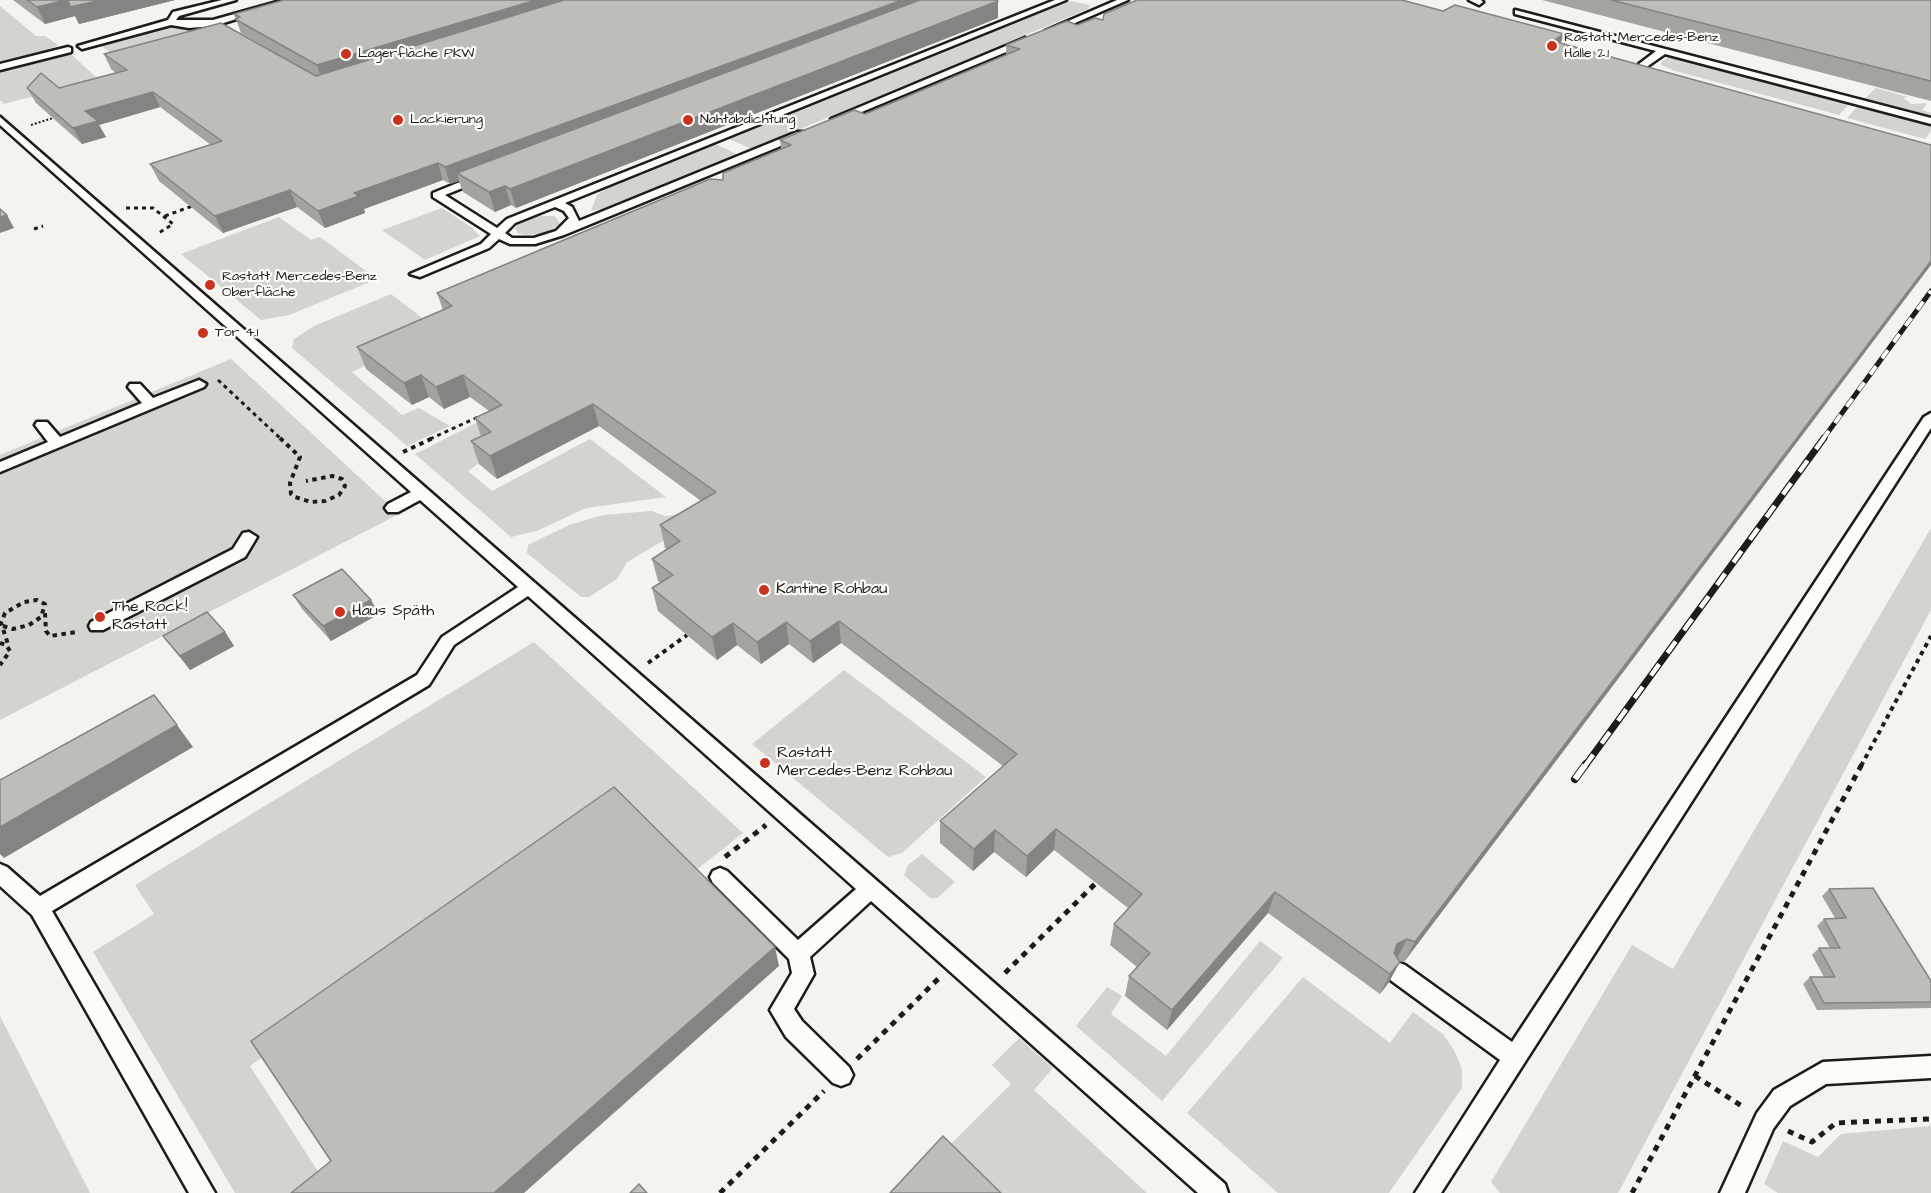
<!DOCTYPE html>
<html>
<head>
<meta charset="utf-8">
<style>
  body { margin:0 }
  canvas { display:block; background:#f4f3ee }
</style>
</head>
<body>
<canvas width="1931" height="1193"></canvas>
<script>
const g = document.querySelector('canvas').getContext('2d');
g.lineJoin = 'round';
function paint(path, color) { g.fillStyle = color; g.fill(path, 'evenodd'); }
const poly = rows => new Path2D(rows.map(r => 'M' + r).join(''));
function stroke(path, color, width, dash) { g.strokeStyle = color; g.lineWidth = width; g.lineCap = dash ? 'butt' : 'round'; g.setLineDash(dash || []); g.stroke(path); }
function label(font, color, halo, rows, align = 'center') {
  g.font = font + ' "Architects Daughter",sans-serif'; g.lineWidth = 4.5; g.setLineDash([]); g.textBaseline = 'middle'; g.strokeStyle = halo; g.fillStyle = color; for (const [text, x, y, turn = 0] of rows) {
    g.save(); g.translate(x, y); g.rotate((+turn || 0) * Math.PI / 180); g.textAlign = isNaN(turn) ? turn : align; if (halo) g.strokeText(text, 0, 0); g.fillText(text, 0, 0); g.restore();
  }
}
const green = poly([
  [1070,1,1090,5,1088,9,752,149,727,138],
  [0,6,36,36,45,36,58,45,50,50,0,63],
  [168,28,203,28,127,64,100,45],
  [69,52,98,79,4,104,0,100,0,71],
  [1667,58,1687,60,1850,103,1839,115,1675,71,1661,65,1661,62],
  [1876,88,1908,97,1903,98,1912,104,1927,103,1922,110,1931,113,1931,115,1920,115,1863,100],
  [1858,106,1931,125,1931,131,1925,139,1847,118],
  [715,144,737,154,607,208,591,211,597,195,610,186],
  [442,208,471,227,480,236,425,260,382,230],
  [534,216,555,216,560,224,545,233,524,235,518,233,515,229,518,223],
  [279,217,311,240,320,237,377,279,289,315,261,320,181,254],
  [391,294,438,330,352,372,402,415,419,408,450,426,407,446,292,348,294,339,314,326],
  [231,359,399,514,0,720,0,455],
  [480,421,493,432,471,445,486,458,468,471,492,491,590,439,666,497,586,508,537,531,511,537,415,454],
  [652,511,665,516,687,514,685,528,627,562,617,579,589,597,581,597,527,553,528,545,569,525,603,515],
  [1931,528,1931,610,1618,1193,1500,1193,1491,1182,1632,945,1673,969],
  [534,642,743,833,695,871,621,800,250,1066,321,1176,299,1193,235,1193,93,952,154,914,135,885],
  [844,670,986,777,902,853,888,857,752,744],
  [922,854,955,882,937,898,930,898,904,875,908,865],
  [1260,941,1283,958,1162,1101,1076,1026,1107,987,1122,996,1111,1014,1166,1056],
  [1303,977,1390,1043,1413,1012,1443,1034,1455,1052,1462,1069,1462,1088,1389,1193,1278,1193,1187,1113],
  [0,1016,90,1193,0,1193],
  [1019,1038,1053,1068,1034,1090,1147,1193,999,1193,951,1144,1011,1084,992,1065],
  [1931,1126,1931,1193,1778,1193,1764,1184,1783,1141,1818,1157,1841,1134]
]);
const pathFar3 = poly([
  [31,125,53,118]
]);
const pathFar2 = poly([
  [126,208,153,208,173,224,157,234],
  [165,216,195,205],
  [34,229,43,226],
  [218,380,281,439],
  [430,439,478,417]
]);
const pathFar1 = poly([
  [280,438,300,457,290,483,291,494,295,497,311,502,325,501,339,495,345,486,342,479,332,476,306,481],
  [403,452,433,438],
  [45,613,46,631,50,636,77,632],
  [3,626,13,629,29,625,41,617,45,604,37,600,24,602,5,613,1,623,9,647],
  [0,643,6,645,10,651,0,665],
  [648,663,687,635],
  [1861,766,1931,636]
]);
const path = poly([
  [725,857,766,825],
  [1005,973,1096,883],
  [857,1059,939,978],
  [1695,1076,1745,1108],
  [1788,1131,1812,1142,1836,1123,1931,1119],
  [720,1193,824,1091],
  [1632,1193,1862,764]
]);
const service = poly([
  [222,0,236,0,179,16,176,20,213,20,284,0,297,0,214,26,189,28,171,25,82,49,78,46,168,20,173,12,222,0],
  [1055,0,1066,0,565,203,572,207,579,221,797,132,805,132,805,136,564,235,535,244,510,244,499,239,489,248,420,277,410,274,481,244,491,234,433,197,433,193,477,175,485,175,485,179,445,195,497,228,507,219,1055,0],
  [555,207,564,211,569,218,556,231,534,238,512,238,505,233,515,223,555,207],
  [1117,0,1128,0,1052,33,1045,31,1117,0],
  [1469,0,1481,0,1483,2,1479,5,1469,0],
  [1515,10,1931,118,1931,124,1665,54,1645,68,1639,68,1639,64,1656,51,1515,14,1515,10],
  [1025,38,1029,41,1028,43,840,121,831,119,1025,38],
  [68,47,71,48,71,52,0,70,0,64,68,47],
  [0,117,1225,1184,1228,1193,1198,1193,871,901,810,957,814,974,794,1009,802,1021,849,1067,853,1075,849,1083,841,1086,833,1083,786,1037,770,1010,792,973,789,959,713,883,710,877,713,871,720,868,727,871,798,940,856,889,528,596,454,645,429,685,52,911,215,1193,189,1193,32,915,0,886,0,864,7,867,40,896,417,675,442,637,518,587,420,500,398,512,388,512,385,508,388,504,411,492,0,125,0,117],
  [199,380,206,384,204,387,0,472,0,462,48,442,35,425,37,422,47,422,60,437,142,403,128,387,130,384,140,384,153,398,199,380],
  [1931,413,1931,428,1441,1193,1415,1193,1500,1060,1389,979,1386,972,1389,965,1397,962,1405,965,1512,1042,1924,417,1931,413],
  [249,532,257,537,245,557,103,630,91,630,89,626,91,622,233,549,243,533,249,532],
  [1931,1056,1931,1078,1826,1084,1790,1106,1773,1129,1745,1193,1720,1193,1757,1113,1774,1090,1823,1062,1931,1056]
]);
const railFar2 = poly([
  [1823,439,1931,291]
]);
const railFar1 = poly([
  [1585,766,1824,438]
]);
const rail = poly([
  [1575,779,1586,764]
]);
const wall = poly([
  [13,0,175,0,79,24,75,16,45,24],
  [1542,0,1931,0,1931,101],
  [234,14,998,18,516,208,511,205,495,212,463,192,459,181,450,184,443,180,364,209,365,213,325,228,297,207,223,233,159,181,150,164,211,145,160,107,99,125,106,137,82,144,36,103,27,88,59,88,116,73,111,69,104,54,269,49,241,33],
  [1103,20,1561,44,1931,145,1404,962,1399,961,1389,982,1380,994,1268,913,1167,1030,1125,996,1129,976,1137,967,1110,945,1114,924,1128,908,1054,850,1026,877,994,852,973,871,940,843,940,821,1003,766,841,643,813,663,789,644,761,664,737,645,717,660,658,611,652,588,660,583,658,581,652,559,667,549,665,548,660,525,701,501,599,426,497,479,479,464,471,441,481,436,475,418,489,411,470,397,444,409,429,397,412,405,366,369,357,347,443,310,437,293,723,180,781,149,780,140,865,114,1006,55,1006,45,1077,25],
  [293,595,379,614,331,641,302,609],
  [225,632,234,646,190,670,174,650,163,636],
  [1829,889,1931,981,1931,1008,1817,1010,1803,984,1810,977,1824,977,1812,955,1819,948,1830,948,1817,926,1824,919,1835,918,1822,896]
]);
const shadedWall = poly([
  [66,0,175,0,79,24,75,16,45,24,37,7],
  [536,0,587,0,322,81,317,65],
  [902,0,941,0,457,173,459,181,450,184,445,167],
  [998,1,998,18,516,208,510,189],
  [1564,34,1558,52,1553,41],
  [153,92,160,107,99,125,106,137,82,144,73,128,85,111],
  [438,163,443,180,364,209,365,213,325,228,318,211,354,193],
  [505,186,511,205,495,212,489,192],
  [290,190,297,207,223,233,215,216],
  [7,215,14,228,0,233,0,217],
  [1931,261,1931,265,1404,962,1415,942],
  [421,375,429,397,412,405,404,383],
  [463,375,470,397,444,409,436,387],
  [593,404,599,426,497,479,490,456],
  [371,600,379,614,331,641,323,626],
  [839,621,841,643,813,663,810,641],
  [786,622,789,644,761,664,757,642],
  [733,623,737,645,717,660,712,637],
  [225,632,234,646,190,670,180,656],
  [177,725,193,747,4,858,0,854,0,827],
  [1056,829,1054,850,1026,877,1027,856],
  [995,830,994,852,973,871,974,849],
  [1275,892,1268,913,1167,1030,1172,1010],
  [1407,939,1396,960,1387,964,1397,944],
  [775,947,779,966,524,1193,494,1193],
  [1400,962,1389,982,1380,994,1390,974]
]);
const building = poly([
  [27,0,66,0,37,7,27,0],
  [68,0,101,0,70,7,68,0],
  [284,0,536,0,317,65,235,19,240,17,234,14,284,0],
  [564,0,902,0,445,167,438,163,354,193,359,196,318,211,290,190,215,216,150,164,222,141,153,92,85,111,98,121,73,128,27,88,41,73,59,88,127,70,104,54,221,23,316,76,564,0],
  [920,0,996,0,998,1,510,189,505,186,489,192,457,173,920,0],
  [1137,0,1402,0,1443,11,1455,5,1564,34,1553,41,1931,145,1931,261,1415,942,1407,939,1397,944,1394,953,1400,962,1390,974,1275,892,1172,1010,1129,976,1150,953,1114,924,1142,894,1056,829,1027,856,995,830,974,849,940,821,1017,754,839,621,810,641,786,622,757,642,733,623,712,637,652,588,673,575,652,559,680,541,660,525,716,492,593,404,490,456,471,441,491,432,475,418,502,405,463,375,436,387,421,375,404,383,357,347,452,306,437,293,710,179,723,180,723,173,791,145,780,140,854,110,865,114,1020,49,1006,45,1067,21,1077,25,1095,18,1103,20,1104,14,1137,0],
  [1611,0,1931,0,1931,81,1611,0],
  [0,209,7,215,0,217,0,209],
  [342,569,371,600,323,626,293,595,342,569],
  [207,612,225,632,180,656,163,636,207,612],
  [154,695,177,725,0,827,0,780,154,695],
  [614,787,775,947,494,1193,291,1193,331,1161,251,1041,614,787],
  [1873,888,1931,981,1931,1002,1824,1003,1810,977,1835,977,1819,948,1840,948,1824,919,1846,918,1829,889,1873,888],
  [943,1136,1001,1193,890,1193,943,1136],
  [639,1184,647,1193,630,1193,639,1184]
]);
const markers = [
  [1552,46,6,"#c8321e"],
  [346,54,6,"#c8321e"],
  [398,120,6,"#c8321e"],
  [688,120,6,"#c8321e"],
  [210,285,6,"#c8321e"],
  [203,333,6,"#c8321e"],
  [764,590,6,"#c8321e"],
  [340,612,6,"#c8321e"],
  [100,617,6,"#c8321e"],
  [765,763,6,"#c8321e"]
];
const farPoinames = [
  ["Rastatt Mercedes-Benz",1564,38],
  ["Halle 2.1",1564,54],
  ["Lagerfläche PKW",358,54],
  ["Lackierung",410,120],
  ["Nahtabdichtung",700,120],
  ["Rastatt Mercedes-Benz",222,277],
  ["Oberfläche",222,293],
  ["Tor 4.1",215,333]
];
const poiNames = [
  ["Kantine Rohbau",776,590],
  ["The Rock!",112,608],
  ["Rastatt",112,626],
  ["Haus Späth",352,612],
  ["Rastatt",777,754],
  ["Mercedes-Benz Rohbau",777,772]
];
paint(green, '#d4d3cf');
stroke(service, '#1c1c1c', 5);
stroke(pathFar3, '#1c1c1c', 2, [2, 2]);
stroke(pathFar2, '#1c1c1c', 3, [4, 4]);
stroke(pathFar1, '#1c1c1c', 4, [4.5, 4.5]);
stroke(path, '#1c1c1c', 5, [6, 6]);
paint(service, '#fdfcf7');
stroke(railFar2, '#1c1c1c', 5);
stroke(railFar1, '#1c1c1c', 7);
stroke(rail, '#1c1c1c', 8);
stroke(railFar2, '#fdfcf7', 4, [10]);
stroke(railFar1, '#fdfcf7', 4.5, [14]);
stroke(rail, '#fdfcf7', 6, [17]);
paint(wall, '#a3a3a0');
paint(shadedWall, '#858482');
paint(building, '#bebdba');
stroke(building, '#858482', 1.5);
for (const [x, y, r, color] of markers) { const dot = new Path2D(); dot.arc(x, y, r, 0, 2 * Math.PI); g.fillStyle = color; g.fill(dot); stroke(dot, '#fdfcf7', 2); }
label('14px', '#1c1c1c', '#fdfcf7', farPoinames, 'left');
label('16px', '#1c1c1c', '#fdfcf7', poiNames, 'left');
</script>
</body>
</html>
